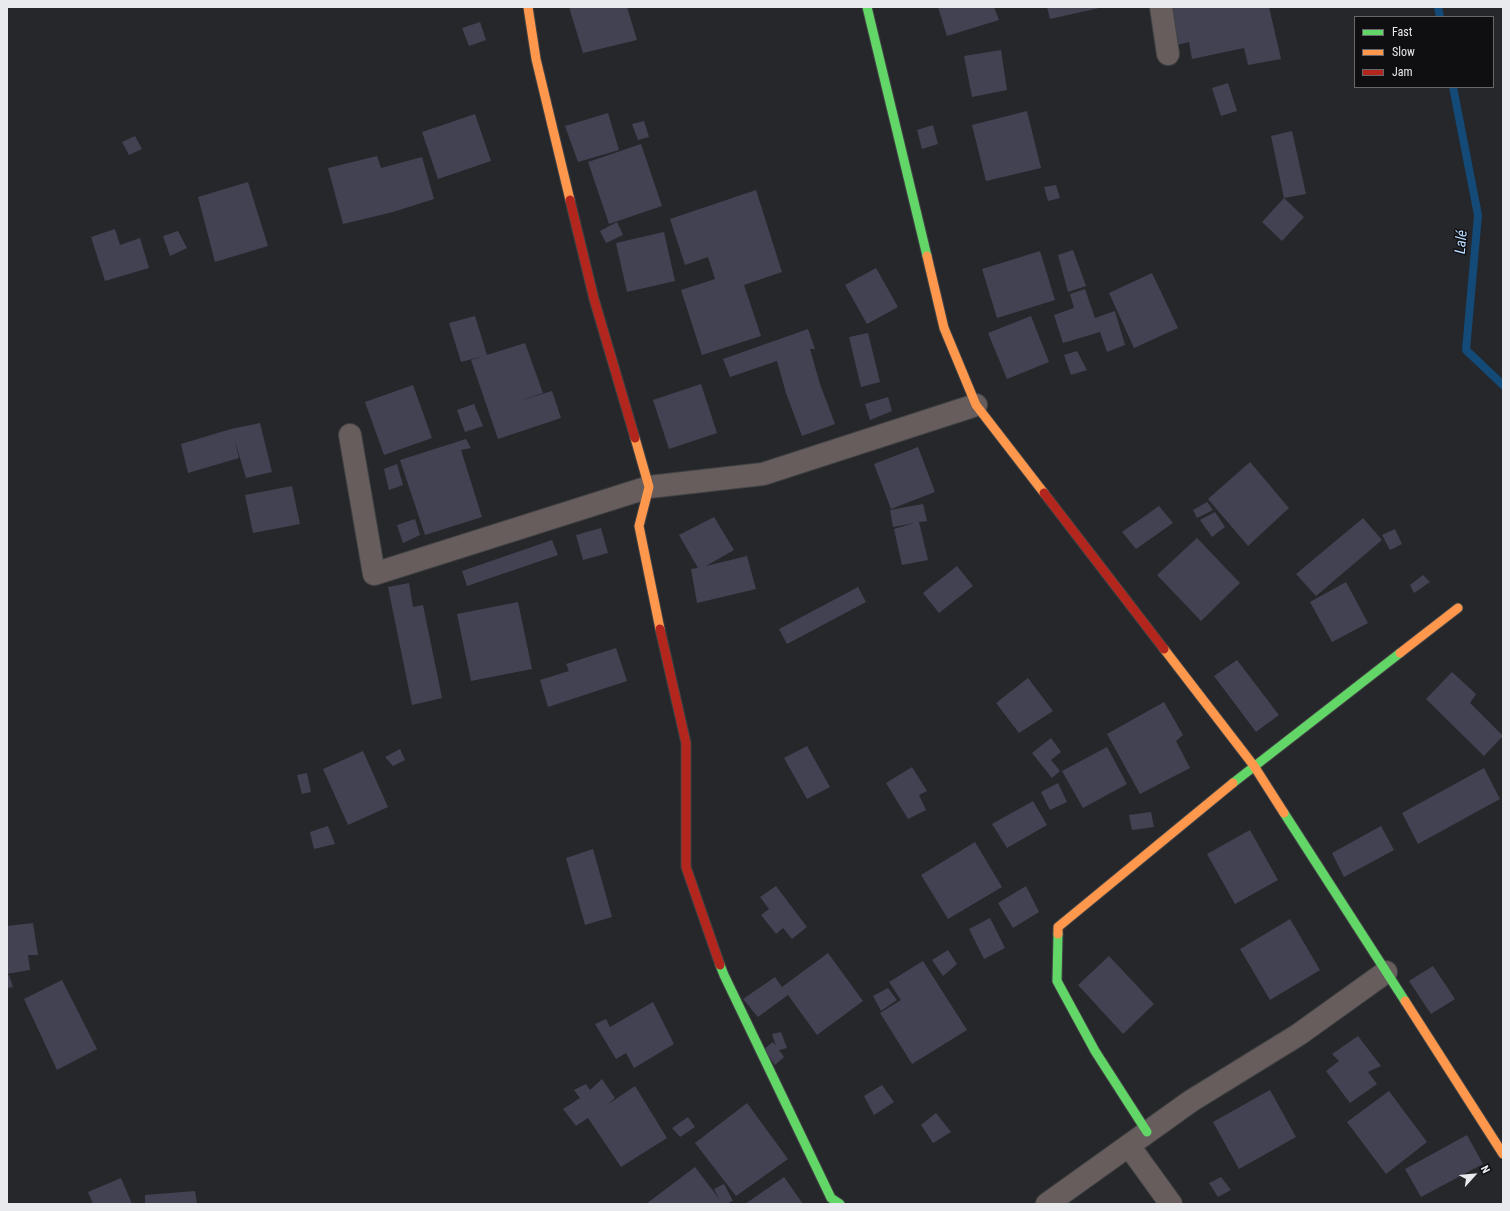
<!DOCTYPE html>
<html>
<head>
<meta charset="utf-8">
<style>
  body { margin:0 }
  #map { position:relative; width:1510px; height:1211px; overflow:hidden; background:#26272b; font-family:"Roboto Condensed",sans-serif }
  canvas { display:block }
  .frame { position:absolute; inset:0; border:8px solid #e9eaee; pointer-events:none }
  .legend { position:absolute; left:1354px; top:16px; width:140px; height:72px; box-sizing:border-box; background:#0f0f12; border:1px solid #66676a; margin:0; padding:5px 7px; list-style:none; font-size:12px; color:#e9eaee }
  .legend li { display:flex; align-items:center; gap:8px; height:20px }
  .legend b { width:20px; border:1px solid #66676a }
  .north { position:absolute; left:1454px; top:1155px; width:40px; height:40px; -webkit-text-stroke:3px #0f0f12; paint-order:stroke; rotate:63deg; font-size:11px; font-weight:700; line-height:16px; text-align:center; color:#e9eaee }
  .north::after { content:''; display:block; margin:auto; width:14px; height:18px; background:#e9eaee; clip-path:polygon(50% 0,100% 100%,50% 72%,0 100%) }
</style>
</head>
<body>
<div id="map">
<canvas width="1510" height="1211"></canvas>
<div class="frame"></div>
<ul class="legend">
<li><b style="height:5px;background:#63d668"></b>Fast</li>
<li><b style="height:5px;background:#ff974d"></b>Slow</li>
<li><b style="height:5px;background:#b3261e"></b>Jam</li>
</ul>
<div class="north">N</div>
</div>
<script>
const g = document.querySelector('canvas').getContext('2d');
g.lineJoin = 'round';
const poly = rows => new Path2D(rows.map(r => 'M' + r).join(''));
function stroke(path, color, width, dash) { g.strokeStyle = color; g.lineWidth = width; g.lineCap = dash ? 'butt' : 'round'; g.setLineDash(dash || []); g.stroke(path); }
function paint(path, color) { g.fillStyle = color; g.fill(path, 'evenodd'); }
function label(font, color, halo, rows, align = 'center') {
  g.font = font + ' "Roboto Condensed",sans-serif'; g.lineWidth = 3; g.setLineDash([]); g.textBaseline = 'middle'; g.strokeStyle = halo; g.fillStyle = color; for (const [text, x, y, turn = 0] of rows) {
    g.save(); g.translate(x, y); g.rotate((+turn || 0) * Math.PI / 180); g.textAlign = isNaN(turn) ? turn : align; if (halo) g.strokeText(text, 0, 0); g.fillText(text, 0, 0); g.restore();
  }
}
const stream = poly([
  [1438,7,1440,17],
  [1453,87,1478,215,1466,350,1503,385]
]);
const building = poly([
  [569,7,627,7,637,40,583,53],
  [938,7,994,7,999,20,947,36],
  [1047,7,1099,7,1099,8,1050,19],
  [1171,7,1269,7,1281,59,1248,65,1244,48,1192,59,1189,42,1177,45],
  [480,22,486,40,469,46,462,28],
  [1001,50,1007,90,972,97,964,56],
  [1228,83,1237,111,1221,116,1212,88],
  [1027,111,1041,168,986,181,972,125],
  [608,113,619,150,578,162,565,126],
  [475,114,491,161,438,179,422,132],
  [644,121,649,137,638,140,632,124],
  [933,125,938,144,922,149,917,130],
  [1292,131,1306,194,1284,198,1271,136],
  [135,136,142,149,129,155,122,142],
  [641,144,662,206,609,224,588,162],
  [377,156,381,168,422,157,434,199,393,212,343,224,328,168],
  [248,182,268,246,215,262,198,197],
  [1056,185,1060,198,1048,201,1044,187],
  [756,190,782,272,744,285,761,336,702,355,681,290,715,279,708,257,685,265,670,219],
  [1284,198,1304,217,1282,241,1262,222],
  [617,222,623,235,606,243,600,231],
  [115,229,120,245,140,238,149,268,105,281,91,237],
  [178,231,187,248,170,256,163,236],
  [664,232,675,281,627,292,616,243],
  [1073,250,1086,286,1068,292,1058,255],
  [1040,251,1055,300,997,318,982,269],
  [876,268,898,307,867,324,845,285],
  [1152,273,1178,328,1134,348,1109,293],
  [1085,289,1095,318,1115,311,1125,345,1107,352,1100,332,1063,343,1054,315,1074,308,1070,294],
  [475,316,487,355,461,362,449,323],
  [1031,316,1049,362,1007,379,988,333],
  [808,329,815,349,810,349,820,384,835,424,802,436,786,393,777,361,730,377,723,359],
  [868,333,880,382,861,387,849,337],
  [525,343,543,393,519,401,552,391,561,418,498,439,471,360],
  [1077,351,1087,370,1071,375,1064,355],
  [701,384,717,433,669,449,653,400],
  [413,385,432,438,384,455,365,402],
  [888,397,892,411,870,420,865,404],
  [474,404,483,426,465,432,457,410],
  [260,423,272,472,246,478,234,438,239,458,188,473,181,444,231,429],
  [466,439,471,448,461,450,482,517,425,535,400,460],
  [918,447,935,492,891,509,874,464],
  [1250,462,1289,508,1248,546,1208,499],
  [397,464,403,485,389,490,384,469],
  [292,486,300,524,253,533,245,495],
  [1207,502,1213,510,1197,518,1193,510],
  [923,504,927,521,919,522,928,560,902,565,894,529,914,523,893,527,890,510],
  [1159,506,1173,523,1136,549,1122,532],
  [1215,512,1225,527,1212,537,1200,520],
  [714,517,734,550,706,566,747,556,756,589,697,603,691,569,698,568,679,535],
  [1363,518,1382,540,1316,596,1296,574],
  [415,519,420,535,403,543,397,525],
  [601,528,608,553,583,560,576,535],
  [1395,529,1402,544,1390,550,1382,535],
  [1197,538,1240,583,1201,621,1157,575],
  [552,540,558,555,467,586,462,571],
  [957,566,973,586,939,613,923,593],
  [1423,575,1430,582,1414,593,1410,585],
  [1346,582,1368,623,1332,642,1310,602],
  [409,583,413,607,423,605,442,698,412,705,388,587],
  [858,587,866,602,787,644,779,629],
  [518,602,532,669,471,681,457,614],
  [616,648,627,681,548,707,540,680,569,671,566,664],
  [1237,660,1279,715,1256,732,1214,676],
  [1452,672,1476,694,1470,703,1503,736,1484,756,1426,699],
  [1028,678,1053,711,1019,733,996,703],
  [1164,702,1183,735,1176,741,1190,768,1140,794,1107,734],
  [1051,738,1061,752,1051,760,1060,771,1052,778,1032,753],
  [807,746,830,787,807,799,784,758],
  [1107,747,1127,784,1083,808,1062,771],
  [400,749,405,760,393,766,385,757],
  [363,751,388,807,348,825,323,769],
  [912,767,927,791,919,795,926,810,908,819,886,783],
  [1484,768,1500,799,1418,844,1402,813],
  [307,773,311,792,302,794,297,775],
  [1058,783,1067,802,1050,810,1041,792],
  [1033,801,1047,825,1007,848,992,824],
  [1151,812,1154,827,1132,830,1129,815],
  [328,826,335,844,314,849,310,832],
  [1381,826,1394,850,1344,877,1332,853],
  [1250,830,1278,880,1235,904,1207,854],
  [975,842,1002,887,948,919,921,875],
  [593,849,612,917,585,925,566,858],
  [776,886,807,927,792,939,783,928,776,934,761,915,769,909,760,897],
  [1026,886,1039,912,1013,928,998,903],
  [990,918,1005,948,984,959,969,929],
  [1290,919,1320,970,1270,1000,1240,949],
  [33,923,38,955,28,955,30,970,7,974,7,926],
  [948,950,957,964,943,976,932,960],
  [828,953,863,1001,817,1035,788,995,758,1017,743,999,775,977,782,987],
  [1109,956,1154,1004,1123,1034,1078,985],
  [923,961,967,1030,912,1064,880,1013,901,1000,889,982],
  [1433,966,1455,999,1431,1014,1409,981],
  [7,975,9,975,13,987,7,988],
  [62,980,97,1049,57,1070,24,999],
  [888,988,897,1000,881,1011,873,996],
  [653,1002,674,1044,634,1068,626,1053,616,1059,595,1024,606,1019,610,1027],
  [781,1032,787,1048,779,1050,784,1057,775,1065,764,1049,773,1042,776,1046,772,1034],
  [1358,1036,1381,1066,1368,1072,1377,1084,1350,1103,1326,1071,1339,1061,1332,1054],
  [602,1079,615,1098,607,1105,635,1086,667,1138,621,1167,588,1118,576,1126,563,1109,580,1098,574,1090,586,1084,590,1090],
  [882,1085,894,1102,874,1115,864,1096],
  [1270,1090,1296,1137,1239,1169,1213,1122],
  [1389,1091,1427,1142,1386,1174,1347,1122],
  [747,1103,788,1159,736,1196,695,1143],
  [936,1113,951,1132,933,1143,921,1125],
  [688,1117,695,1127,680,1137,672,1128],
  [1467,1135,1483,1164,1421,1197,1405,1169],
  [695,1167,720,1200,714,1189,724,1184,733,1201,726,1204,646,1204],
  [784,1177,803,1204,745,1204],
  [1221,1177,1231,1190,1218,1197,1209,1183],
  [121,1178,132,1204,93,1204,88,1192],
  [195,1191,197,1204,145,1204,145,1195]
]);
const street = poly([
  [1161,7,1168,54],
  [350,435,374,574,649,487,763,474,976,405],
  [1129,1146,1171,1204],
  [1047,1204,1191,1101,1298,1035,1386,972]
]);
const fast = poly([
  [867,7,927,256],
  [1233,783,1400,653],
  [1284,813,1405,1001],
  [1058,934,1057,981,1095,1051,1147,1132],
  [720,965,724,975,831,1198,840,1204]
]);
const slow = poly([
  [528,7,536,59,570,200],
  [927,256,944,328,976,405,1044,493],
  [635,438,649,487,639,526,660,629],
  [1164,649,1254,766,1284,813],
  [1400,653,1458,608],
  [1058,934,1058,927,1233,783],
  [1405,1001,1503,1154]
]);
const jam = poly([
  [570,200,594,299,635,438],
  [1044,493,1164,649],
  [660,629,686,743,686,867,720,965]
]);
const waterNames = [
  ["Lalé",1462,242,-85]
];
stroke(stream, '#134a77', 8);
paint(building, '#424253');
stroke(street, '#424345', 24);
stroke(fast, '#424345', 11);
stroke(slow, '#424345', 11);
stroke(jam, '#424345', 11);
stroke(street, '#675d5c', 22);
stroke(fast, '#63d668', 9);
stroke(slow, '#ff974d', 9);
stroke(jam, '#b3261e', 9);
label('italic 15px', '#b7dafe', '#0f0f12', waterNames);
</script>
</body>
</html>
